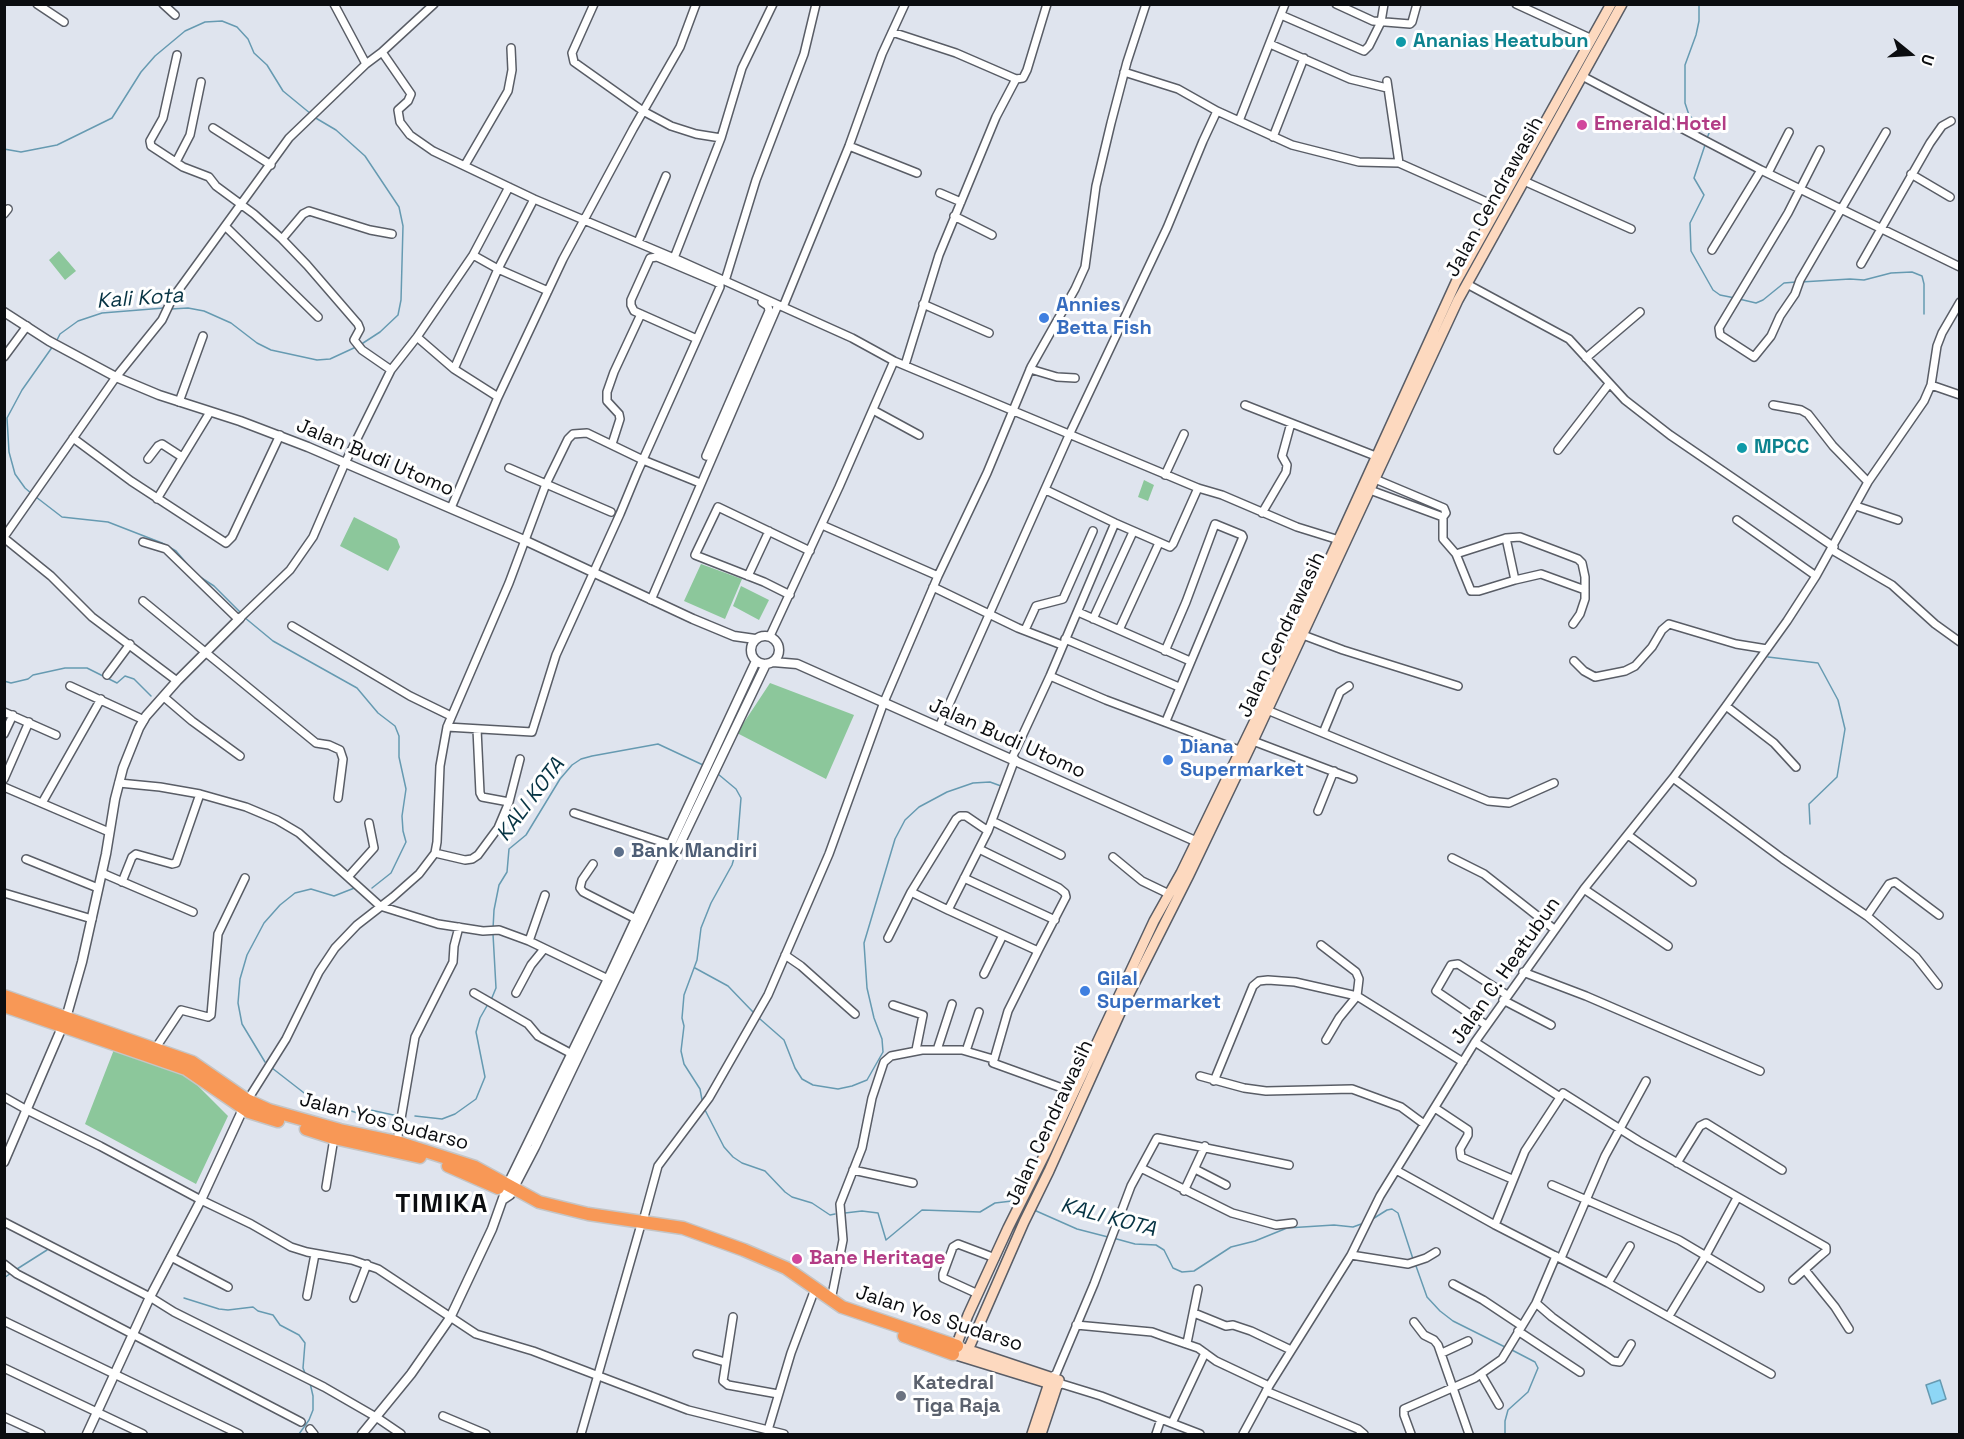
<!DOCTYPE html>
<html>
<head>
<meta charset="utf-8">
<style>
  body { margin:0 }
  #map { position:relative; width:1964px; height:1439px; overflow:hidden; background:#dfe4ee; font-family:"Space Grotesk",sans-serif }
  canvas { display:block }
  .frame { position:absolute; inset:0; border:6px solid #0b0d10; pointer-events:none }
  .north { position:absolute; left:1880px; top:24px; width:60px; height:60px; -webkit-text-stroke:4px #fff; paint-order:stroke; rotate:108deg; font-size:16px; font-weight:700; line-height:24px; text-align:center; color:#0b0d10 }
  .north::after { content:''; display:block; margin:auto; width:21px; height:27px; background:#0b0d10; clip-path:polygon(50% 0,100% 100%,50% 72%,0 100%) }
</style>
</head>
<body>
<div id="map">
<canvas width="1964" height="1439"></canvas>
<div class="frame"></div>
<div class="north">U</div>
</div>
<script>
const g = document.querySelector('canvas').getContext('2d');
g.lineJoin = 'round';
function paint(path, color) { g.fillStyle = color; g.fill(path, 'evenodd'); }
const poly = rows => new Path2D(rows.map(r => 'M' + r).join(''));
function stroke(path, color, width, dash) { g.strokeStyle = color; g.lineWidth = width; g.lineCap = dash ? 'butt' : 'round'; g.setLineDash(dash || []); g.stroke(path); }
function label(font, color, halo, rows, align = 'center') {
  g.font = font + ' "Space Grotesk",sans-serif'; g.lineWidth = 6; g.setLineDash([]); g.textBaseline = 'middle'; g.strokeStyle = halo; g.fillStyle = color; for (const [text, x, y, turn = 0] of rows) {
    g.save(); g.translate(x, y); g.rotate((+turn || 0) * Math.PI / 180); g.textAlign = isNaN(turn) ? turn : align; if (halo) g.strokeText(text, 0, 0); g.fillText(text, 0, 0); g.restore();
  }
}
const green = poly([
  [59,251,76,271,65,280,49,260],
  [1144,480,1154,485,1148,501,1138,497],
  [354,517,397,539,400,547,388,571,340,546],
  [701,564,742,579,725,619,684,601],
  [741,586,769,600,759,620,733,606],
  [770,683,854,715,826,779,737,733],
  [115,1047,184,1072,228,1116,196,1184,85,1124]
]);
const water = poly([
  [1940,1380,1946,1399,1932,1404,1926,1385,1940,1380]
]);
const stream = poly([
  [1699,4,1699,21,1696,35,1685,65,1685,103,1689,115,1696,122,1710,131,1707,138],
  [314,117,336,130,365,156,399,207,403,226,401,300,398,315,380,332,360,345],
  [1706,142,1694,178,1704,195,1690,223,1691,251,1713,290,1720,295,1735,298],
  [4,149,21,152,57,145,112,118,141,72,155,56,185,31,205,22,222,21,237,27,248,39,254,53,267,65,283,91,311,114],
  [1801,282,1850,279,1864,280,1891,273,1912,272,1922,276,1924,284,1924,314],
  [1739,299,1756,303,1763,300,1784,283,1796,282],
  [171,309,188,308,204,311,231,323,257,343,271,350,317,360,330,359,356,347],
  [56,342,60,334,78,321,102,313,164,308],
  [32,494,25,488,15,474,9,452,7,418,22,390,53,346],
  [36,497,62,517,108,522,162,543,176,551,194,572],
  [197,575,214,586,241,613],
  [244,617,273,641,357,688,378,713,395,726,399,736,399,757,406,789,402,816,403,831,406,842,391,873,372,888],
  [1768,657,1818,663,1838,700,1845,729,1837,777,1809,804,1810,824],
  [4,681,11,683,28,679,33,675,65,668,87,668,117,683,125,676,134,679,151,696],
  [493,929,494,910,499,885,507,872,509,849,526,835,560,779,572,765,581,759,592,756,658,744,703,765],
  [695,968,728,986,753,1012],
  [491,1000,496,988,493,934],
  [760,1019,784,1040,795,1068,802,1079,813,1085,838,1089,852,1086,867,1080,883,1052,882,1039,874,1018,867,988,864,943,895,839,905,820,919,807,947,792,973,783,990,782,1001,786],
  [265,1062,242,1024,238,1003,240,979,247,955,264,923,280,905,295,893,311,889,334,896,357,887],
  [272,1068,308,1096,332,1102,331,1105,361,1114,366,1109,398,1116],
  [702,1100,700,1089,684,1064,681,1051,684,1026,682,1018,684,995,697,960,701,928,711,903,732,865,737,848,741,798,736,789,718,774],
  [705,1110,724,1147,733,1157,742,1163,765,1171,785,1192,792,1197,812,1203,830,1215,835,1214],
  [415,1116,442,1119,455,1114,476,1099,485,1077,476,1032,480,1018,488,1004],
  [1034,1210,1077,1229,1108,1237],
  [845,1213,862,1211,878,1213,886,1240,922,1210,980,1212,995,1203,1012,1201,1016,1203],
  [1371,1220,1387,1210,1392,1209,1398,1213,1413,1259],
  [1113,1238,1135,1244,1156,1245,1164,1250,1173,1268,1182,1272,1194,1271,1231,1247,1255,1241,1287,1228,1334,1225,1353,1227,1364,1223],
  [1416,1266,1427,1297,1440,1311,1453,1321,1505,1347],
  [17,1269,47,1250],
  [4,1278,11,1273],
  [184,1298,219,1309,228,1310,253,1307,258,1311,273,1315,280,1325,299,1335,305,1343,303,1368,305,1373],
  [299,1434,309,1420,313,1410,313,1396,310,1383],
  [1505,1434,1505,1421,1508,1410,1528,1392,1538,1368,1535,1362,1510,1349]
]);
const minor = poly([
  [37,4,64,22],
  [163,4,175,15],
  [334,4,366,64],
  [594,4,572,53,574,62,643,111,671,126,696,134,721,138],
  [1336,4,1373,21,1410,24,1412,22,1417,4],
  [1516,4,1592,39],
  [1281,15,1364,51,1369,46,1381,22,1384,4],
  [892,32,956,53,1016,79],
  [1270,44,1350,79,1387,88],
  [382,52,434,4],
  [177,55,163,118,150,141,151,146,183,167,209,177,216,186,254,214,282,239,307,265,358,324,360,329,354,340,362,350,391,370],
  [1124,72,1178,89,1217,111],
  [1582,76,1761,170,1960,267],
  [1387,81,1399,163],
  [1239,121,1285,4],
  [213,128,271,165],
  [1273,137,1304,58],
  [849,146,917,173],
  [1820,150,1788,213,1719,328,1720,335,1754,357,1771,336,1780,316,1795,294,1800,280,1886,132],
  [176,162,190,135,201,82],
  [465,165,508,91,512,70,511,48],
  [1768,173,1789,132],
  [1911,174,1950,197],
  [1524,181,1631,229],
  [940,193,961,202],
  [4,214,8,209],
  [954,216,992,235],
  [226,227,318,317],
  [282,239,303,214,309,211,370,230,392,234],
  [638,242,666,176],
  [1712,250,1761,170],
  [473,255,498,269,548,291],
  [674,258,721,138,742,68,773,4],
  [1861,264,1930,143,1942,126,1951,121],
  [725,281,756,180,804,54,816,4],
  [1467,284,1569,339,1625,400,1670,435,1834,547],
  [923,304,989,333],
  [783,307,849,146,882,54,905,4],
  [417,337,454,369],
  [4,357,27,326],
  [1586,358,1640,312],
  [905,365,939,255,996,117,1016,79,1023,78,1027,70,1047,4],
  [1030,369,1057,377,1075,378],
  [1931,385,1960,395],
  [498,397,454,369,498,269,534,199],
  [179,402,203,336],
  [1245,405,1378,457],
  [1773,405,1801,410,1808,414,1833,446,1868,482],
  [873,410,919,435],
  [73,438,131,481,226,543,232,537,280,435],
  [612,444,620,419,619,414,607,401,607,392,614,372,641,314],
  [1558,450,1609,384],
  [706,456,769,311,768,306,762,302],
  [148,459,158,446,162,444,182,457],
  [509,468,611,512],
  [1165,475,1184,434],
  [1375,479,1444,508,1446,513,1443,517],
  [1046,490,1115,523,1170,547,1173,544,1198,488],
  [1370,490,1443,517,1443,539,1456,554,1471,591,1479,591,1515,580,1506,538,1456,554],
  [157,499,210,412],
  [1856,506,1898,520],
  [451,508,498,397,563,259,633,129,680,47,696,4],
  [1262,513,1286,472,1287,465,1282,456,1291,423],
  [1737,520,1816,576],
  [822,525,938,576],
  [4,537,116,377,162,320,172,299,289,138,366,64,382,52,411,94,408,101,398,110,400,122,410,135,433,151,534,199,674,258,852,338,894,361,1198,488,1222,495,1297,527,1339,540],
  [4,538,51,576,92,617,177,681],
  [1506,538,1520,537,1578,559,1582,563,1585,577,1585,599,1580,614,1573,624],
  [143,542,166,549,238,619],
  [1832,550,1892,585,1935,624,1960,642],
  [748,576,769,531],
  [1515,580,1541,574,1585,590],
  [933,587,1018,628,1062,645],
  [790,595,764,582,695,555,718,507,810,551],
  [651,600,778,305],
  [143,601,316,743,329,745,340,750,343,759,338,798],
  [1078,612,1190,661],
  [240,618,290,570,313,537,345,463,391,370,417,337,473,255,509,187],
  [1093,619,1133,532],
  [292,626,410,696,451,716],
  [1025,630,1036,606,1063,599,1093,531],
  [1119,630,1159,543],
  [1303,635,1343,650,1458,686],
  [770,636,839,487,894,361],
  [1065,639,1179,687],
  [1165,651,1186,602,1215,524,1242,535,1243,537,1166,721],
  [1574,661,1584,671,1595,677,1625,671,1635,666,1652,647,1662,630,1669,624,1736,644,1767,649],
  [107,675,130,644],
  [1050,676,1106,700,1239,750],
  [70,686,144,720],
  [164,697,192,721,240,756],
  [1726,706,1774,743,1796,767],
  [1267,710,1488,801,1509,803,1554,783],
  [4,712,56,735],
  [447,727,532,732,556,655,620,514,637,473,697,339,720,287,720,284,716,282,657,257,650,258,631,300,631,305,634,311,697,339],
  [939,727,1070,433,1167,228,1203,141,1217,111,1292,145,1359,162,1399,163,1498,207],
  [477,729,480,793,482,797,509,802],
  [1323,733,1340,692,1349,686],
  [4,734,13,715],
  [1253,741,1353,779],
  [1012,758,1050,676,1115,523],
  [1015,759,988,831,948,910,1038,951,1008,1011,993,1063,1073,1092],
  [1673,778,1783,859,1867,916,1916,957,1938,985],
  [4,779,29,722],
  [119,783,160,787,200,794,246,807,277,820,299,833,380,906,438,924,483,931,499,930,529,941,608,979],
  [4,787,109,832],
  [42,803,101,699],
  [1318,811,1334,771],
  [574,813,671,845],
  [992,821,1061,855],
  [1628,835,1692,882],
  [979,849,1059,888,1065,893,1066,897,1038,951],
  [435,853,465,860,472,859,478,855,498,828,509,802,520,759],
  [1113,857,1142,881,1169,894],
  [1452,858,1484,874,1554,929],
  [26,859,98,888],
  [593,864,582,880,580,888,583,892,638,920],
  [102,873,193,912],
  [348,877,374,848,369,823],
  [964,878,1055,920],
  [122,882,132,857,136,854,172,864,176,863,200,794],
  [1584,889,1668,946],
  [911,892,948,910],
  [4,893,92,919],
  [1867,916,1889,884,1895,882,1939,915],
  [888,938,911,892,956,819,960,816,966,816,988,831],
  [529,941,545,895],
  [1321,945,1356,972,1359,979,1357,996,1339,1018,1326,1040],
  [785,955,801,966,855,1014],
  [1523,972,1586,996,1760,1071],
  [984,974,1003,935],
  [474,993,528,1024,538,1036,572,1054],
  [516,993,531,965,544,949],
  [1503,1000,1551,1025],
  [893,1005,923,1015,916,1050],
  [1486,1025,1436,991,1451,965,1458,964,1507,995],
  [1475,1042,1560,1097],
  [155,1049,181,1010,208,1017,211,1015,218,934,245,878],
  [937,1050,952,1004],
  [966,1051,979,1012],
  [1200,1076,1244,1088,1266,1091,1352,1089,1401,1107,1424,1124],
  [1214,1081,1253,986,1259,981,1268,980,1295,982,1357,996,1463,1062],
  [4,1097,27,1110,100,1146,201,1200,251,1224,291,1247,307,1252,352,1260,378,1269,476,1334,533,1351,688,1410,784,1434],
  [247,1101,286,1039,319,972,335,948,357,925,393,897,419,874,435,853,437,842,440,766,447,727,509,583,546,484,568,439,573,434,587,433,643,460,700,483],
  [1435,1108,1468,1130,1468,1135,1460,1149,1461,1157,1512,1179],
  [397,1142,415,1037,453,962,454,946,459,927],
  [1677,1163,1700,1126,1706,1123,1782,1170],
  [1141,1168,1232,1213,1276,1225,1293,1223],
  [1195,1169,1226,1185],
  [853,1170,913,1183],
  [1396,1170,1495,1225,1608,1283,1771,1374],
  [1552,1185,1679,1240,1760,1288],
  [326,1187,334,1138],
  [1184,1191,1205,1146],
  [643,1221,658,1166,709,1098,768,995,829,854,884,702,938,576,987,473,1031,367,1075,289,1085,267,1096,186,1111,123,1127,62,1146,4],
  [4,1222,150,1297,174,1312,324,1387,376,1417,401,1434],
  [1495,1225,1525,1151,1563,1093,1639,1141,1826,1247,1826,1251,1820,1256,1793,1280],
  [1351,1255,1408,1264,1426,1258,1436,1252],
  [171,1257,228,1287],
  [1561,1258,1605,1156,1646,1081],
  [4,1264,17,1274,301,1422],
  [1805,1270,1835,1307,1849,1329],
  [1608,1283,1630,1246],
  [1453,1284,1483,1300,1522,1326],
  [978,1294,943,1278,943,1274,953,1247,958,1244,995,1258],
  [307,1296,315,1254],
  [354,1298,367,1264],
  [831,1300,843,1240,840,1204,862,1148,872,1098,884,1062,891,1056,922,1050,962,1050,993,1059],
  [1536,1303,1552,1317,1613,1361,1620,1362,1631,1344],
  [1194,1313,1226,1326,1233,1325,1251,1331,1291,1350],
  [1669,1316,1706,1255,1737,1198],
  [733,1317,723,1381,728,1385,778,1394],
  [4,1321,239,1434],
  [1414,1322,1424,1335,1434,1340,1438,1345,1469,1434],
  [1076,1325,1152,1332,1163,1336,1198,1348,1216,1361,1269,1386],
  [1518,1331,1580,1372],
  [1187,1343,1198,1289],
  [1442,1353,1468,1341],
  [697,1354,725,1362],
  [4,1368,143,1434],
  [1481,1374,1499,1405],
  [1051,1377,1056,1374,1094,1284,1131,1186,1157,1138,1289,1165],
  [1057,1386,1062,1384,1101,1396,1200,1434],
  [1266,1391,1358,1429,1364,1434],
  [443,1416,486,1434],
  [4,1417,41,1434],
  [1172,1423,1205,1353],
  [310,1429,314,1434],
  [768,1430,791,1353,815,1289],
  [581,1434,640,1228],
  [1156,1434,1161,1419],
  [1243,1434,1269,1386,1351,1255,1380,1196,1475,1042,1584,889,1673,778,1726,706,1787,621,1816,576,1868,482,1924,401,1931,385,1937,346,1942,333,1960,302],
  [1411,1434,1404,1415,1404,1409,1475,1378,1502,1359,1536,1303,1556,1256]
]);
const tertiary = poly([
  [4,312,49,341,116,377,159,395,240,421,308,447,524,540,693,619,734,636,755,639],
  '751 650a14 14 0 1 1 28 0a14 14 0 1 1-28 0Z',
  [773,662,797,664,1202,844],
  [4,1162,66,1018,82,962,106,854,115,799,123,768,139,728,146,716,177,681,240,618],
  [504,1199,510,1195,535,1147,766,664],
  [87,1434,150,1297,201,1200,243,1109],
  [362,1434,411,1374,450,1318,492,1229,508,1184,608,979,756,661]
]);
const secondary = poly([
  [963,1348,1059,1380,1041,1434],
  [965,1357,1024,1222,1049,1171,1125,1002,1189,875,1253,741,1458,300,1622,4],
  [1057,1386,953,1354,968,1315,1008,1228,1046,1152,1154,921,1181,873,1275,679,1456,282,1611,4],
  [1032,1434,1050,1380]
]);
const trunk = poly([
  [4,996,192,1062,247,1100,269,1110,340,1130,397,1142,475,1167,539,1202,588,1214,683,1228,744,1250,786,1268,842,1307,957,1346],
  [4,1006,186,1069,249,1112,278,1121],
  [306,1129,334,1138,420,1157],
  [448,1166,498,1188],
  [904,1336,953,1354]
]);
const markers = [
  [1401,42,6,"#0f9aa8"],
  [1582,125,6,"#d1479c"],
  [1044,318,6,"#3f7fe0"],
  [1742,448,6,"#0f9aa8"],
  [1168,760,6,"#3f7fe0"],
  [619,852,6,"#5c6f8a"],
  [1085,991,6,"#3f7fe0"],
  [797,1259,6,"#d1479c"],
  [901,1396,6,"#6b7280"]
];
const cultureNames = [
  ["Ananias Heatubun",1413,42],
  ["MPCC",1754,448]
];
const hotelNames = [
  ["Emerald Hotel",1594,125],
  ["Bane Heritage",809,1259]
];
const streetNames = [
  ["Jalan Cendrawasih",1495,197,-61],
  ["Jalan Budi Utomo",375,458,23],
  ["Jalan Cendrawasih",1282,635,-65],
  ["Jalan Budi Utomo",1007,739,24],
  ["Jalan C. Heatubun",1506,971,-55],
  ["Jalan Yos Sudarso",384,1122,15],
  ["Jalan Cendrawasih",1050,1123,-65],
  ["Jalan Yos Sudarso",939,1319,18]
];
const shopNames = [
  ["Annies",1056,306],
  ["Betta Fish",1056,329],
  ["Diana",1180,748],
  ["Supermarket",1180,771],
  ["Gilal",1097,980],
  ["Supermarket",1097,1003]
];
const serviceNames = [
  ["Bank Mandiri",631,852]
];
const worshipNames = [
  ["Katedral",913,1384],
  ["Tiga Raja",913,1407]
];
const waterNames = [
  ["Kali Kota",140,299,-4],
  ["KALI KOTA",531,800,-53],
  ["KALI KOTA",1108,1218,15]
];
const districtNames = [
  ["TIMIKA",442,1205]
];
paint(green, '#8cc79b');
paint(water, '#8dd6f6');
stroke(water, '#669ab1', 1.5);
stroke(stream, '#669ab1', 1.5);
stroke(minor, '#595d66', 10);
stroke(tertiary, '#595d66', 11);
stroke(secondary, '#595d66', 12);
stroke(trunk, '#c4c5c6', 15);
stroke(minor, '#fff', 7);
stroke(tertiary, '#fff', 8);
stroke(secondary, '#fdd9bf', 9);
stroke(trunk, '#f89856', 12);
for (const [x, y, r, color] of markers) { const dot = new Path2D(); dot.arc(x, y, r, 0, 2 * Math.PI); g.fillStyle = color; g.fill(dot); stroke(dot, '#fff', 2); }
label('bold 20px', '#0d838f', '#fff', cultureNames, 'left');
label('bold 20px', '#b23c85', '#fff', hotelNames, 'left');
label('20px', '#0b0d10', '#fff', streetNames);
label('bold 20px', '#366cbe', '#fff', shopNames, 'left');
label('bold 20px', '#4e5e75', '#fff', serviceNames, 'left');
label('bold 20px', '#5b616d', '#fff', worshipNames, 'left');
label('italic 21px', '#073444', '#fff', waterNames);
g.letterSpacing = '1.5px';
label('bold 26px', '#0b0d10', '#fff', districtNames);
g.letterSpacing = '0px';
</script>
</body>
</html>
